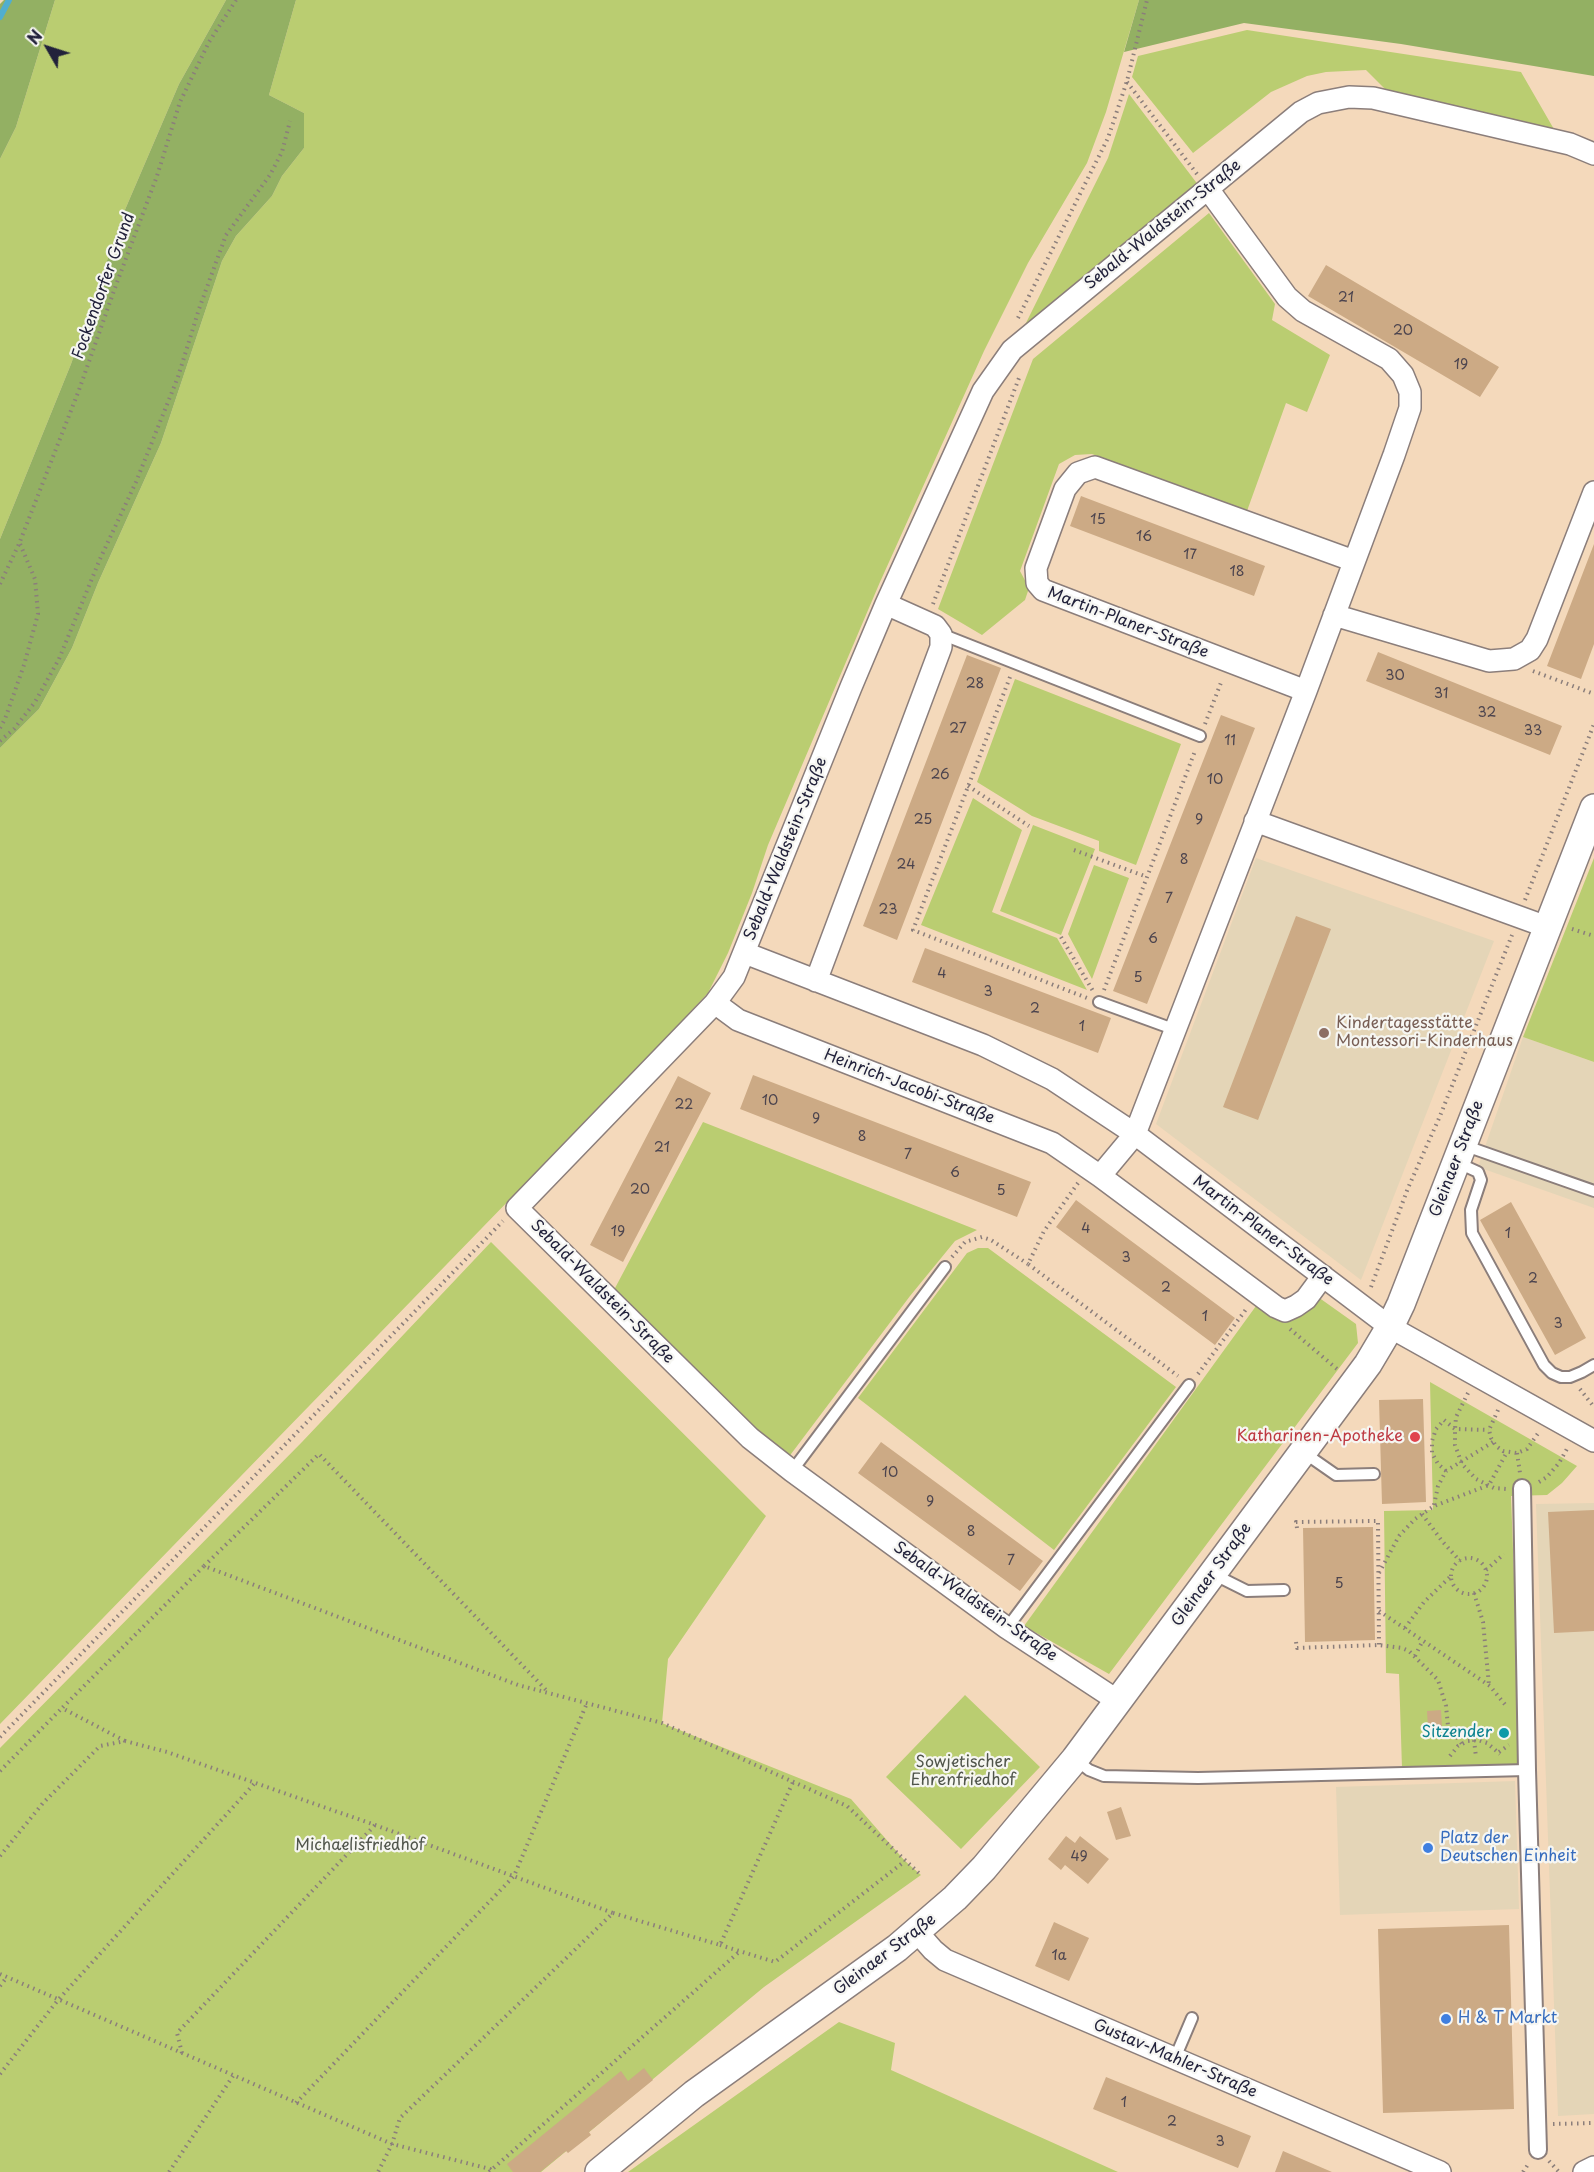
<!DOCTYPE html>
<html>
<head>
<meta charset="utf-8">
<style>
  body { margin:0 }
  #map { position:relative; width:1594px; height:2172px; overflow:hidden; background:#f4d9bb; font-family:"Playpen Sans",sans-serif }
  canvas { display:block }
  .north { position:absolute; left:18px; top:18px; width:60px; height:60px; -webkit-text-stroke:4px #f6f6f2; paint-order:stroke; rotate:309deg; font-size:16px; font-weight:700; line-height:24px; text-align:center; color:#22223b }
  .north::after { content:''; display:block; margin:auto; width:21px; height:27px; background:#22223b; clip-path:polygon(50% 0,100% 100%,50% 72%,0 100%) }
</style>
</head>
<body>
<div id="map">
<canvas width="1594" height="2172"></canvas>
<div class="north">N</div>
</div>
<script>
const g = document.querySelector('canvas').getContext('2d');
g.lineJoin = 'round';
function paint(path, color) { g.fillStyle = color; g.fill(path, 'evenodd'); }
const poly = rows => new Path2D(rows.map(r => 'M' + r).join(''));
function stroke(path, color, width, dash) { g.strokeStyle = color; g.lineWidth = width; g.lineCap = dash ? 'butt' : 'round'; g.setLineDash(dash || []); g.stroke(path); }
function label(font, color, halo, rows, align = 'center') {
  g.font = font + ' "Playpen Sans",sans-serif'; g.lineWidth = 4.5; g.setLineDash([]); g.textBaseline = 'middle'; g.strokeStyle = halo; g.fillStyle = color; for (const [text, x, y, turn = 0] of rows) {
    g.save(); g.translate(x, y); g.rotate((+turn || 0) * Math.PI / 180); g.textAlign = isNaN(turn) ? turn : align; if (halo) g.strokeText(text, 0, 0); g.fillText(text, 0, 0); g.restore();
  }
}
const built = poly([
  [1256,858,1494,941,1361,1280,1156,1124],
  [1523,1037,1594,1062,1594,1208,1478,1167],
  [1594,1503,1594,2114,1558,2116,1536,1504],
  [1515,1781,1519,1909,1340,1915,1336,1787]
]);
const green = poly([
  [55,0,226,0,179,84,124,212,71,364,0,539,0,159,16,127],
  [296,0,1139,0,1106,112,1087,163,1028,263,984,351,880,582,768,845,752,893,728,953,708,993,653,1052,0,1724,0,748,39,709,72,648,98,583,161,443,222,261,236,236,272,196,282,176,304,148,304,113,269,95],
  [1247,30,1521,72,1555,131,1389,93,1366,70,1326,72,1307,76,1271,92,1193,153,1132,77,1138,56],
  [1129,94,1199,186,1021,333,1108,158],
  [1209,213,1275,304,1272,320,1330,355,1307,412,1286,403,1247,511,1092,454,1075,455,1059,464,1020,571,1029,588,1025,600,982,635,938,609,1033,359],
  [1015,679,1181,744,1136,865,1099,851,1099,841,1032,816,977,782],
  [973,798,1022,830,992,912,1057,938,1087,990,921,925],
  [1033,825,1095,849,1061,935,1000,911],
  [1594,858,1594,1062,1523,1037],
  [1094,865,1129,878,1092,979,1068,934],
  [703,1122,977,1230,955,1241,910,1296,788,1458,748,1426,614,1290],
  [491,1242,766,1516,668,1659,662,1723,851,1799,905,1861,921,1875,764,1987,541,2172,0,2172,0,1748,302,1442],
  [978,1248,988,1248,1176,1387,1054,1550,858,1398,967,1253],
  [1318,1297,1356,1324,1358,1343,1109,1674,1024,1626,1256,1306,1272,1316],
  [1430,1382,1577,1466,1562,1483,1547,1495,1511,1496,1521,1765,1402,1768,1399,1674,1386,1673,1384,1511,1433,1510],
  [965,1695,1040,1767,961,1849,886,1777],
  [839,2022,895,2043,891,2070,1118,2172,628,2172]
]);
const forest = poly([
  [4,0,55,0,16,127,0,159,0,4],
  [226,0,296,0,269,95,304,113,304,148,282,176,272,196,236,236,222,261,161,443,98,583,72,648,39,709,0,748,0,539,71,364,124,212,179,84],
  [1139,0,1594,0,1594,76,1401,44,1244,23,1124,52]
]);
const stream = poly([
  [0,17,9,0]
]);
const building = poly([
  [1326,265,1499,367,1480,397,1308,296],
  [1081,496,1265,566,1254,596,1070,526],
  [1594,544,1594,644,1581,679,1547,666],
  [1378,652,1562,726,1550,755,1366,681],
  [967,655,1001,668,897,940,863,926],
  [1221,715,1255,728,1147,1004,1113,991],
  [1296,916,1331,929,1258,1120,1223,1107],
  [925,948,1111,1018,1098,1053,912,982],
  [753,1075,1031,1182,1017,1217,740,1109],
  [678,1076,711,1093,623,1262,590,1245],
  [1076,1200,1235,1318,1215,1345,1056,1227],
  [1511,1202,1586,1338,1555,1355,1480,1220],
  [1423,1399,1426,1502,1382,1504,1379,1400],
  [881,1442,1043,1561,1020,1591,858,1473],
  [1594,1510,1594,1631,1554,1633,1548,1512],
  [1373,1527,1375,1640,1305,1642,1303,1528],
  [1441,1710,1442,1727,1428,1728,1427,1711],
  [1121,1807,1131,1836,1116,1840,1107,1812],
  [1066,1836,1075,1843,1080,1836,1109,1859,1088,1884,1065,1865,1061,1870,1048,1859],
  [1054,1922,1089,1938,1069,1981,1035,1966],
  [1509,1925,1514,2109,1383,2113,1378,1929],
  [644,2068,653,2080,589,2132,591,2135,568,2153,566,2151,540,2172,513,2172,507,2164,621,2071,628,2081],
  [1106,2077,1251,2136,1238,2168,1093,2109],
  [1283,2151,1332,2172,1275,2172]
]);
const path = poly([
  [1127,82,1197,174],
  [1018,318,1108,138,1127,81,1147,0],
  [0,584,19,544,79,390,116,285,157,176,180,102,209,42,236,0],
  [933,604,1019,378],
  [1533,671,1594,694],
  [1010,677,913,930,1087,998],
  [1205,724,1222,680],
  [0,728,5,719,24,665,38,614,35,579,20,544],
  [0,741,14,729,35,702,59,659,100,559,136,482,178,377,199,309,226,235,270,175,282,152,290,121],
  [968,786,1029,826],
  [1074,850,1147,877],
  [1525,900,1594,724],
  [1572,929,1594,936],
  [1061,937,1093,991],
  [1104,990,1195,751],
  [1078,1183,1044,1231,1028,1264,1178,1376],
  [952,1257,965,1242,982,1237,991,1240,1028,1264],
  [1371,1287,1408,1188,1440,1116,1512,935],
  [1290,1329,1337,1369],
  [1198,1374,1247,1308],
  [1580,1389,1594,1407],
  [1468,1393,1456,1417,1455,1429,1455,1445,1462,1464,1476,1479,1494,1488,1506,1489],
  [1498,1410,1489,1430,1491,1438,1496,1446,1503,1451,1517,1453,1527,1449,1539,1432],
  [1517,1453,1520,1473],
  [1446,1471,1438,1464,1432,1453,1432,1441,1436,1429,1444,1420,1455,1429,1489,1430],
  [1539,1482,1547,1477,1559,1463,1568,1447],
  [1434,1505,1438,1486,1446,1471,1493,1442],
  [1422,1514,1442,1541,1460,1561],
  [1297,1528,1296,1522,1378,1521,1379,1645],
  '1451 1576a18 18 0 1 1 36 0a18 18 0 1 1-36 0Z',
  [204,1566,319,1454,548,1692],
  [1486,1570,1504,1554],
  [1379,1573,1399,1536,1415,1519,1434,1506,1489,1485,1507,1452],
  [1474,1593,1483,1622,1489,1685],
  [1379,1611,1490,1686,1507,1707],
  [1405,1628,1424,1602,1451,1576],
  [1296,1642,1297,1648,1379,1645,1402,1648,1409,1651,1438,1680,1446,1706,1448,1726,1462,1744],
  [1415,1656,1423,1640],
  [0,1737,503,1221],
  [1474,1740,1476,1757],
  [125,1741,62,1708,204,1566,518,1685,662,1723,847,1806,921,1875],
  [1499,1752,1509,1745],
  [1450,1756,1458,1746,1468,1741,1478,1740,1487,1743,1500,1754],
  [0,1771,62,1708],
  [0,1856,43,1803,100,1746,125,1741,167,1752,375,1825,613,1913,400,2118,392,2144,378,2172],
  [613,1913,720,1945,793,1782],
  [720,1945,775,1962,905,1861],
  [0,1974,392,2144,490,2169,493,2172],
  [0,1986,7,1977],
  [182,2053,177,2033,375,1825],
  [0,2074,58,2000,254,1784],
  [296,2103,514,1876,587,1703],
  [1553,2124,1594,2123],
  [1549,2161,1559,2172],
  [169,2172,233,2076],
  [489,2172,739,1952],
  [1523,2172,1529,2163]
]);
const service = poly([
  [941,634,1200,736],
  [1099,1002,1176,1030],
  [1463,1145,1594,1191],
  [1456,1162,1478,1172,1481,1180,1471,1210,1472,1233,1544,1365,1552,1373,1561,1377,1570,1377,1582,1372,1594,1365],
  [1303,1452,1336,1475,1374,1474],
  [792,1471,945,1267],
  [1213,1574,1247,1591,1284,1590],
  [1007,1628,1189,1385],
  [1075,1759,1089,1770,1104,1776,1198,1778,1527,1770],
  [1175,2058,1192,2018]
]);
const pedestrian = poly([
  [1522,1488,1527,1770,1538,2150]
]);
const minor = poly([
  [1334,615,1489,661,1514,659,1530,650,1537,639,1594,492],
  [1306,691,1043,590,1037,583,1036,568,1065,489,1078,473,1095,467,1354,561],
  [1255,821,1547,927],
  [745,953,983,1045,1052,1079,1135,1134,1390,1327,1594,1441],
  [816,981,941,647,941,634,935,626,886,604],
  [715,1003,738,1020,1052,1143,1100,1176,1135,1134,1306,691,1394,455,1410,408,1410,392,1403,375,1389,359,1303,311,1287,297,1208,189],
  [1100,1176,1276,1307,1285,1311,1296,1306,1306,1299,1323,1276],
  [1118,1701,1007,1628,792,1471,750,1438,517,1208,715,1003,734,977,851,687,886,604,983,391,1012,350,1301,112,1318,103,1349,97,1373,98,1570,144,1594,154],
  [918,1933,933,1950,945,1960,1440,2172],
  [1584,2172,1594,2167]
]);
const tertiary = poly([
  [599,2172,694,2094,897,1948,955,1898,984,1868,1075,1759,1368,1364,1390,1327,1401,1304,1594,808]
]);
const markers = [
  [1324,1033,6,"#8d6e63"],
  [1415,1437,6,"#e0444e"],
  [1504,1733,6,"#0f9aa8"],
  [1428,1848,6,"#3f7fe0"],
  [1446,2019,6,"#3f7fe0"]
];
const numberNames = [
  ["21",1346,298],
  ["20",1403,331],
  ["19",1461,365],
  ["15",1098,520],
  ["16",1144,537],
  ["17",1190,555],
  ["18",1237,572],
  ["30",1395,676],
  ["28",975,684],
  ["31",1441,694],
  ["32",1487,713],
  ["27",958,729],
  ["33",1533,731],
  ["11",1230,741],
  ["26",940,775],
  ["10",1215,780],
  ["25",923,820],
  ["9",1199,820],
  ["8",1184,860],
  ["24",906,865],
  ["7",1169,899],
  ["23",888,910],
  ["6",1153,939],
  ["4",942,974],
  ["5",1138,978],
  ["3",988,992],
  ["2",1035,1009],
  ["1",1082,1027],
  ["10",770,1101],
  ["22",684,1105],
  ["9",816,1119],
  ["8",862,1137],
  ["21",662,1148],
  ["7",908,1155],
  ["6",955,1173],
  ["20",640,1190],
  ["5",1001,1191],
  ["4",1086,1229],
  ["19",618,1232],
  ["1",1508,1234],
  ["3",1126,1258],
  ["2",1533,1279],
  ["2",1166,1288],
  ["1",1205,1317],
  ["3",1558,1324],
  ["10",890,1473],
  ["9",930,1502],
  ["8",971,1532],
  ["7",1011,1561],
  ["5",1339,1584],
  ["49",1079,1857],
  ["1a",1059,1956],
  ["1",1124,2103],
  ["2",1172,2122],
  ["3",1220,2142]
];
const streetNames = [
  ["Sebald-Waldstein-Straße",1163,225,-39],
  ["Fockendorfer Grund",104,286,-70],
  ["Martin-Planer-Straße",1128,623,21],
  ["Sebald-Waldstein-Straße",786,849,-68],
  ["Heinrich-Jacobi-Straße",909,1087,21],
  ["Gleinaer Straße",1457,1159,-69],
  ["Martin-Planer-Straße",1263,1231,37],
  ["Sebald-Waldstein-Straße",602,1292,45],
  ["Gleinaer Straße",1212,1575,-54],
  ["Sebald-Waldstein-Straße",975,1602,35],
  ["Gleinaer Straße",885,1955,-37],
  ["Gustav-Mahler-Straße",1175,2059,23]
];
const educationNames = [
  ["Kindertagesstätte",1336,1024],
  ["Montessori-Kinderhaus",1336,1042]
];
const healthNames = [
  ["Katharinen-Apotheke",1403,1437]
];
const cultureNames = [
  ["Sitzender",1492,1733]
];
const parkNames = [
  ["Sowjetischer",963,1763],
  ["Ehrenfriedhof",963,1781],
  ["Michaelisfriedhof",360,1846]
];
const shopNames = [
  ["Platz der",1440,1839],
  ["Deutschen Einheit",1440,1857],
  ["H & T Markt",1458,2019]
];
paint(built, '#e4d5b7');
paint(green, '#bacd71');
paint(forest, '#93b063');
stroke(stream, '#51aecf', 6);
paint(building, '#ccaa85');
stroke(service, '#8b7e7b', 14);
stroke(pedestrian, '#8b7e7b', 20);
stroke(minor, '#8b7e7b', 24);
stroke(tertiary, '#8b7e7b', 30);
stroke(path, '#8b7e7b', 4, [1.5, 4.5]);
stroke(service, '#fff', 10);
stroke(pedestrian, '#fff', 16);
stroke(minor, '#fff', 21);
stroke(tertiary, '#fff', 27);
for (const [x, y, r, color] of markers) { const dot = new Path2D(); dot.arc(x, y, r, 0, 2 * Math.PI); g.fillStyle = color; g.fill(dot); stroke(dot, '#f6f6f2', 2); }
label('14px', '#4c444e', null, numberNames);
label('16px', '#22223b', '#f6f6f2', streetNames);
label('16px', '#785e54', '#f6f6f2', educationNames, 'left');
label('16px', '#be3a42', '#f6f6f2', healthNames, 'right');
label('16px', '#0d838f', '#f6f6f2', cultureNames, 'right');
label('16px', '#50554b', '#f6f6f2', parkNames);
label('16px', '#366cbe', '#f6f6f2', shopNames, 'left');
</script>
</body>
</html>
